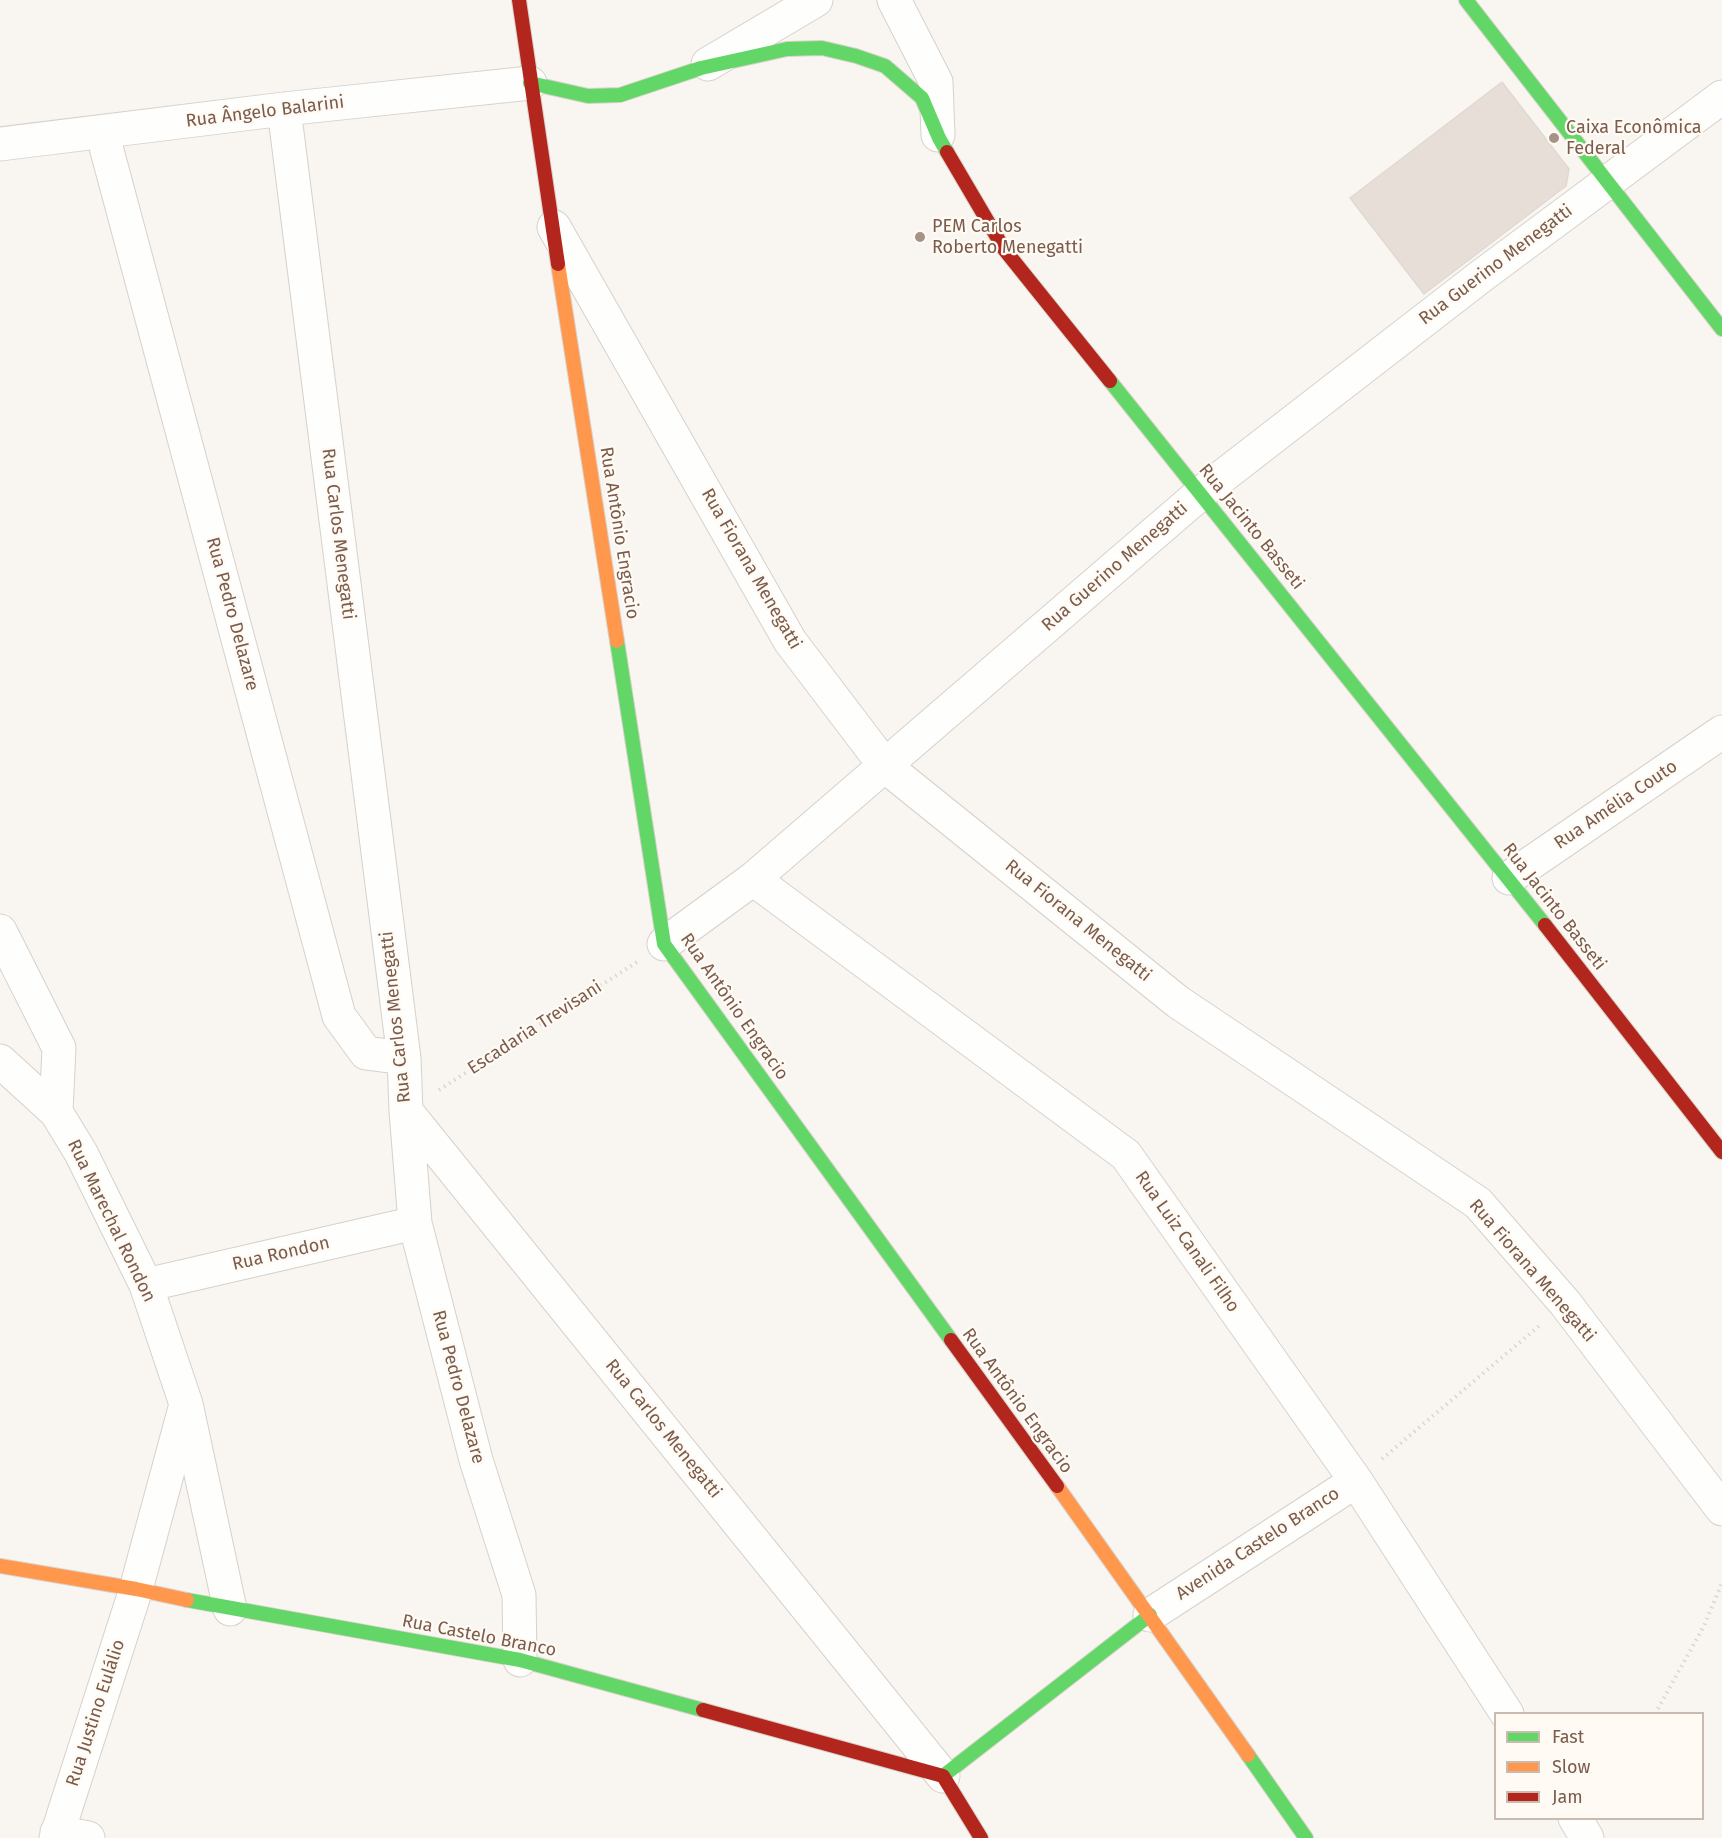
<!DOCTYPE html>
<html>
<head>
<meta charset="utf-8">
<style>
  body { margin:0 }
  #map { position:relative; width:1722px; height:1838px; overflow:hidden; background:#f9f5f0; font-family:"Fira Sans",sans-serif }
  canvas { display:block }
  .legend { position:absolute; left:1494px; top:1712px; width:210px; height:108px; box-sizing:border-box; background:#fffaf3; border:2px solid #cabbb1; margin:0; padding:8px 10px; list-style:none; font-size:18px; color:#7a5c4d }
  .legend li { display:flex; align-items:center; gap:12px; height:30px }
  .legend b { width:30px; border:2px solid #cabbb1 }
</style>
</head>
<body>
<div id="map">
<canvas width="1722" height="1838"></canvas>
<ul class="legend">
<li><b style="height:8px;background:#63d668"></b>Fast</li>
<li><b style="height:8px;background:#ff974d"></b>Slow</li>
<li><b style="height:8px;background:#b3261e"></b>Jam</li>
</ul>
</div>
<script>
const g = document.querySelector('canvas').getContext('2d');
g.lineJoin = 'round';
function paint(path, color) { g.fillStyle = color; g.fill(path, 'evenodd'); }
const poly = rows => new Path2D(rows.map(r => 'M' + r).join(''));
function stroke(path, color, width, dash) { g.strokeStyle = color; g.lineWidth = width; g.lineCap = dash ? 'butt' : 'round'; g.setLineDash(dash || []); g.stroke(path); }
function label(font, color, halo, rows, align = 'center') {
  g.font = font + ' "Fira Sans",sans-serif'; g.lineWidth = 4.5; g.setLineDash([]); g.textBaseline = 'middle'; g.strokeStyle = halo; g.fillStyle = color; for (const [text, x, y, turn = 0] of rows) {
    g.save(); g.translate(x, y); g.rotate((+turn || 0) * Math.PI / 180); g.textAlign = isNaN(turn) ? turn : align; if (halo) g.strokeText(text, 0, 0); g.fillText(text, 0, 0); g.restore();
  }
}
const building = poly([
  [1502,82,1569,169,1566,186,1424,294,1350,198,1502,82]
]);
const path = poly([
  [439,1090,637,962],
  [1382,1459,1539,1326],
  [1655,1714,1704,1626,1722,1583]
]);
const street = poly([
  [894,0,936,82,938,135],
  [708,64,816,0],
  [284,109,404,1058,406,1111,415,1223,476,1460,519,1595,520,1660],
  [102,132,339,1016,366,1053,404,1058],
  [0,144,284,109,530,83],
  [554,227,790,641,885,766,1178,1002,1478,1203,1565,1303,1722,1509],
  [1509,878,1722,732],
  [753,879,1126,1155,1356,1481,1507,1714],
  [0,931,59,1048,56,1112],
  [664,944,753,879,1201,493,1480,277,1722,97],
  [0,1061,56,1112,81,1153,146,1285,186,1404,230,1609],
  [406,1111,943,1776],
  [146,1285,415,1223],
  [1150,1615,1356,1481],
  [1575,1818,1587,1838],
  [57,1832,88,1838],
  [56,1838,136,1589,185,1408]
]);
const fast = poly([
  [1466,0,1722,329],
  [530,83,588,96,620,95,701,68,787,49,822,48,856,56,885,66,922,98,939,138,947,152],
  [1110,381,1545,925],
  [617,641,664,944,951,1340],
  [187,1600,520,1660,703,1710],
  [1248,1755,1306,1838],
  [943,1776,1150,1615]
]);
const slow = poly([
  [558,264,617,641],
  [1057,1486,1248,1755],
  [0,1566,136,1589,187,1600]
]);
const jam = poly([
  [519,0,558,264],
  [947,152,1004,249,1110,381],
  [1545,925,1722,1152],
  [951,1340,1057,1486],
  [703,1710,943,1776],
  [943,1776,981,1838]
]);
const markers = [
  [1554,138,6,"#a69286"],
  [920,237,6,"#a69286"]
];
const streetNames = [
  ["Rua Ângelo Balarini",265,112,-7],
  ["Rua Guerino Menegatti",1496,265,-37],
  ["Rua Jacinto Basseti",1251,527,51],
  ["Rua Antônio Engracio",619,533,81],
  ["Rua Carlos Menegatti",338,534,83],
  ["Rua Guerino Menegatti",1115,567,-41],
  ["Rua Fiorana Menegatti",751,569,60],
  ["Rua Pedro Delazare",232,614,75],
  ["Rua Amélia Couto",1616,805,-34],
  ["Rua Jacinto Basseti",1554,907,52],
  ["Rua Fiorana Menegatti",1078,921,39],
  ["Rua Antônio Engracio",734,1007,55],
  ["Rua Carlos Menegatti",396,1017,-96],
  ["Escadaria Trevisani",535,1028,-33],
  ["Rua Marechal Rondon",111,1221,64],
  ["Rua Luiz Canali Filho",1187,1242,55],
  ["Rua Rondon",281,1254,-13],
  ["Rua Fiorana Menegatti",1532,1271,49],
  ["Rua Pedro Delazare",458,1387,75],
  ["Rua Antônio Engracio",1017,1401,54],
  ["Rua Carlos Menegatti",663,1429,51],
  ["Avenida Castelo Branco",1258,1544,-33],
  ["Rua Castelo Branco",479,1636,11],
  ["Rua Justino Eulálio",96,1713,-72]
];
const poiNames = [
  ["Caixa Econômica",1566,128],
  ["Federal",1566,149],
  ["PEM Carlos",932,227],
  ["Roberto Menegatti",932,248]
];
paint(building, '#e6ded7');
stroke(building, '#e2d8d2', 1.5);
stroke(street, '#d7d1cb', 35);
stroke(fast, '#d9d2cb', 16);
stroke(slow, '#d9d2cb', 16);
stroke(jam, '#d9d2cb', 16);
stroke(path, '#dcd5d0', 4, [1.5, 4.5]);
stroke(street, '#fefefd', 33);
stroke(fast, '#63d668', 14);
stroke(slow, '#ff974d', 14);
stroke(jam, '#b3261e', 14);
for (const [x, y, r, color] of markers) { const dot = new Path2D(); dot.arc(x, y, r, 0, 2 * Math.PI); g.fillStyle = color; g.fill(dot); stroke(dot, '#fffaf3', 2); }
label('18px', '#7a5c4d', '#fffaf3', streetNames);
label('18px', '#7a5c4d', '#fffaf3', poiNames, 'left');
</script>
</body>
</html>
